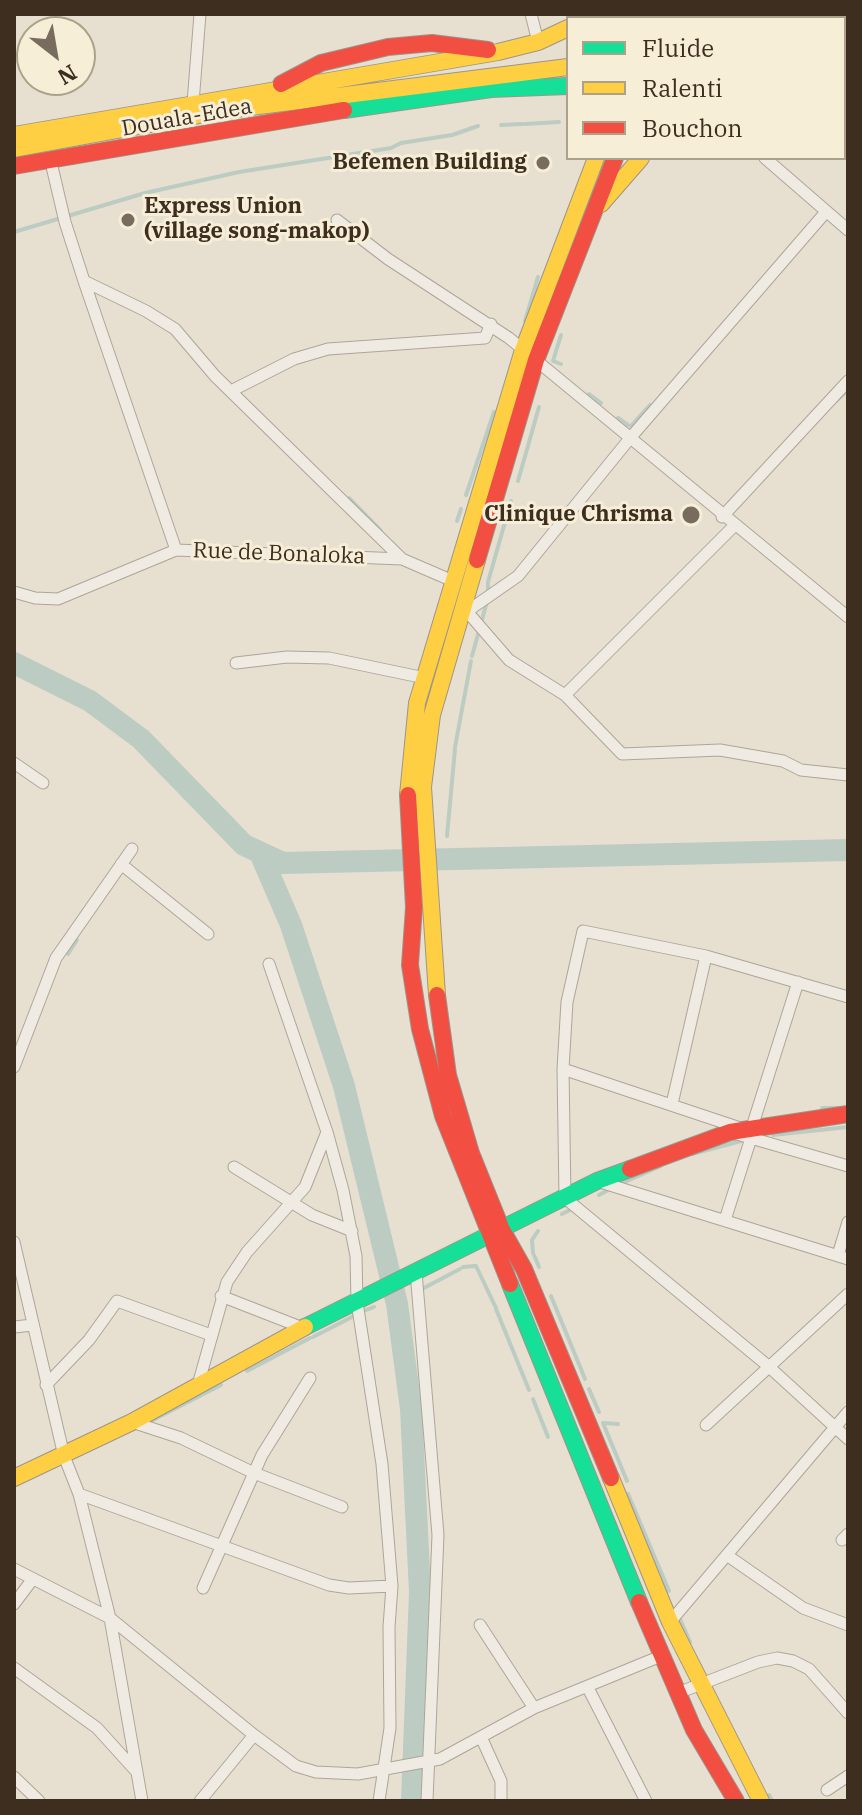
<!DOCTYPE html>
<html>
<head>
<meta charset="utf-8">
<style>
  body { margin:0 }
  #map { position:relative; width:862px; height:1815px; overflow:hidden; background:#e7e0d1; font-family:"IBM Plex Serif",serif }
  canvas { display:block }
  .frame { position:absolute; inset:0; border:16px solid #3d2e20; pointer-events:none }
  .legend { position:absolute; left:566px; top:16px; width:280px; height:144px; box-sizing:border-box; background:#f7eed8; border:2px solid #ada18e; margin:0; padding:10px 14px; list-style:none; font-size:24px; color:#3d2e20 }
  .legend li { display:flex; align-items:center; gap:16px; height:40px }
  .legend b { width:40px; border:2px solid #ada18e }
  .north { position:absolute; left:16px; top:16px; width:80px; height:80px; box-sizing:border-box; background:#f7eed8; border:2px solid #ada18e; border-radius:50%; rotate:149deg; font-size:22px; font-weight:700; line-height:32px; text-align:center; color:#3d2e20 }
  .north::after { content:''; display:block; margin:auto; width:28px; height:36px; background:#786c5e; clip-path:polygon(50% 0,100% 100%,50% 72%,0 100%) }
</style>
</head>
<body>
<div id="map">
<canvas width="862" height="1815"></canvas>
<div class="frame"></div>
<ul class="legend">
<li><b style="height:10px;background:#16e098"></b>Fluide</li>
<li><b style="height:10px;background:#ffcf43"></b>Ralenti</li>
<li><b style="height:10px;background:#f24e42"></b>Bouchon</li>
</ul>
<div class="north">N</div>
</div>
<script>
const g = document.querySelector('canvas').getContext('2d');
g.lineJoin = 'round';
const poly = rows => new Path2D(rows.map(r => 'M' + r).join(''));
function stroke(path, color, width, dash) { g.strokeStyle = color; g.lineWidth = width; g.lineCap = dash ? 'butt' : 'round'; g.setLineDash(dash || []); g.stroke(path); }
function label(font, color, halo, rows, align = 'center') {
  g.font = font + ' "IBM Plex Serif",serif'; g.lineWidth = 6; g.setLineDash([]); g.textBaseline = 'middle'; g.strokeStyle = halo; g.fillStyle = color; for (const [text, x, y, turn = 0] of rows) {
    g.save(); g.translate(x, y); g.rotate((+turn || 0) * Math.PI / 180); g.textAlign = isNaN(turn) ? turn : align; if (halo) g.strokeText(text, 0, 0); g.fillText(text, 0, 0); g.restore();
  }
}
const stream = poly([
  [525,124,559,122],
  [501,125,522,124],
  [14,232,145,193,239,172,391,148,401,143,452,135,478,126],
  [525,321,538,277],
  [561,335,553,361,561,364],
  [589,394,601,403],
  [836,401,848,390],
  [618,418,628,425],
  [631,426,650,405],
  [518,481,539,407],
  [466,495,494,412],
  [349,498,381,531],
  [457,521,461,509],
  [472,656,488,598,488,582,511,501],
  [455,747,471,661],
  [447,836,455,749],
  [68,954,77,940],
  [822,1108,842,1108],
  [773,1135,848,1127],
  [692,1154,745,1140],
  [618,1185,661,1166],
  [599,1195,610,1189],
  [562,1214,574,1208],
  [533,1253,532,1240,538,1231],
  [534,1255,539,1267],
  [476,1266,496,1308],
  [463,1267,475,1266],
  [420,1290,460,1269],
  [551,1296,585,1379],
  [391,1299,402,1293],
  [496,1309,529,1390],
  [361,1312,374,1307],
  [313,1337,354,1316],
  [247,1371,310,1338],
  [589,1389,599,1412],
  [533,1399,548,1437],
  [151,1421,221,1385],
  [618,1424,603,1423,627,1481],
  [628,1494,669,1591],
  [679,1617,690,1642],
  [769,1795,772,1801]
]);
const river = poly([
  [14,663,90,701,141,739,244,845,283,863,848,850],
  [260,853,291,925,344,1086,397,1304,411,1409,420,1592,412,1801]
]);
const street = poly([
  [531,14,538,42],
  [193,103,200,14],
  [50,158,65,222,84,281,176,550],
  [765,158,848,230],
  [337,220,388,259,509,338,848,617],
  [84,281,146,311,175,329,215,376,402,559],
  [231,391,294,359,328,349,485,338,491,324],
  [722,517,848,381],
  [14,592,35,598,58,599,176,550,402,559,453,581],
  [464,608,509,660,565,695,622,754,720,750,783,761,801,770,848,775],
  [469,610,518,576,631,437,825,213],
  [236,663,287,657,329,658,425,678],
  [565,695,734,526],
  [14,763,43,783],
  [121,864,208,934],
  [269,964,327,1132,343,1190,356,1256,357,1302,382,1464,392,1586,389,1627,390,1728,379,1801],
  [848,997,706,956,583,931,567,1002,563,1069,565,1198,767,1365,848,1439],
  [14,1067,56,958,132,849],
  [563,1069,740,1128],
  [672,1104,706,956],
  [752,1127,798,982],
  [737,1134,848,1166],
  [234,1167,312,1215,352,1231],
  [597,1181,848,1259],
  [725,1220,751,1138],
  [14,1242,64,1456,79,1494,110,1618,142,1801],
  [838,1255,848,1222],
  [416,1272,438,1535,427,1801],
  [221,1296,303,1328],
  [14,1327,33,1325],
  [46,1385,89,1340,117,1301,211,1335],
  [198,1385,227,1282,247,1252,305,1187,327,1132],
  [132,1422,181,1438,254,1473,342,1507],
  [706,1425,848,1294],
  [79,1494,329,1585,349,1588,392,1586],
  [842,1540,848,1534],
  [728,1556,803,1608,848,1625],
  [14,1569,110,1618,254,1735,296,1766,316,1772,358,1774,440,1759,534,1708,661,1656],
  [203,1588,262,1455,310,1378],
  [14,1604,32,1580],
  [670,1622,848,1412],
  [480,1625,534,1708],
  [14,1668,97,1728,135,1770],
  [588,1688,646,1801],
  [678,1693,758,1662,777,1658,793,1661,809,1669,848,1713],
  [481,1737,501,1781,501,1801],
  [14,1777,39,1801],
  [827,1790,848,1776],
  [200,1801,254,1735]
]);
const fast = poly([
  [344,110,491,89,568,86],
  [510,1284,639,1602],
  [305,1327,597,1181,630,1169]
]);
const slow = poly([
  [844,58,848,58],
  [844,72,848,71],
  [14,135,498,52,538,42,568,28],
  [14,149,227,110,568,67],
  [601,204,641,158],
  [408,795,417,703,523,350,596,158],
  [437,995,423,787,432,715,477,560],
  [14,1478,132,1422,305,1327],
  [611,1478,670,1622,761,1801]
]);
const jam = poly([
  [688,14,702,18],
  [587,18,594,14],
  [844,38,848,38],
  [281,84,321,63,388,47,432,43,488,50],
  [14,166,344,110],
  [477,560,536,360,615,158],
  [408,795,414,907,410,965,420,1029,443,1116,510,1284],
  [437,995,448,1075,471,1153,502,1230,524,1269,611,1478],
  [630,1169,730,1132,848,1114],
  [639,1602,694,1730,736,1801]
]);
const markers = [
  [543,163,8,"#786c5e"],
  [128,220,8,"#786c5e"],
  [691,515,10,"#786c5e"]
];
const streetNames = [
  ["Douala-Edea",187,118,-10],
  ["Rue de Bonaloka",279,554,2]
];
const poiNames = [
  ["Befemen Building",527,163],
  ["Express Union",144,207,"left"],
  ["(village song-makop)",144,232,"left"],
  ["Clinique Chrisma",673,515]
];
stroke(stream, '#bcccc2', 4);
stroke(river, '#bcccc2', 22);
stroke(street, '#ada599', 13);
stroke(fast, '#9c958a', 18);
stroke(slow, '#9c958a', 18);
stroke(jam, '#9c958a', 18);
stroke(street, '#efebe3', 11);
stroke(fast, '#16e098', 16);
stroke(slow, '#ffcf43', 16);
stroke(jam, '#f24e42', 16);
for (const [x, y, r, color] of markers) { const dot = new Path2D(); dot.arc(x, y, r, 0, 2 * Math.PI); g.fillStyle = color; g.fill(dot); stroke(dot, '#f7eed8', 3); }
label('22px', '#3d2e20', '#f7eed8', streetNames);
label('bold 22px', '#3d2e20', '#f7eed8', poiNames, 'right');
</script>
</body>
</html>
